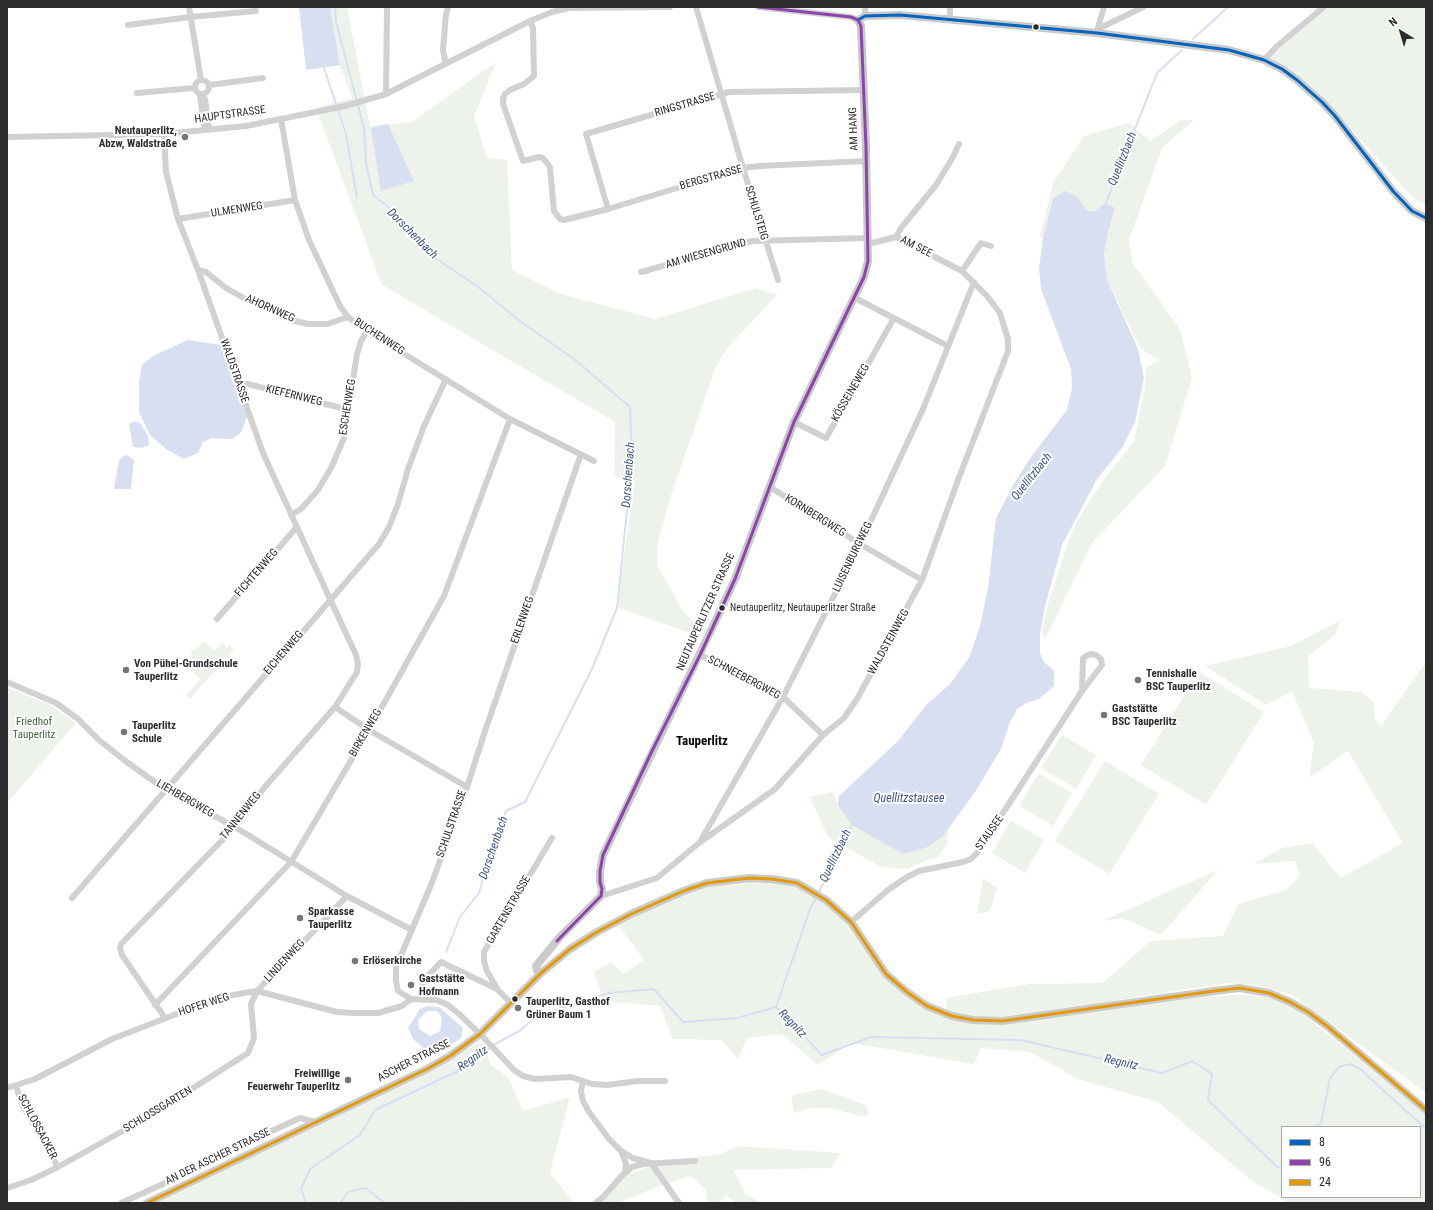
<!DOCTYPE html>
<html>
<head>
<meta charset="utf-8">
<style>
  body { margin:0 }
  #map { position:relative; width:1433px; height:1210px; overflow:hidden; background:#fff; font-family:"Roboto Condensed",sans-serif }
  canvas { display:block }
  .frame { position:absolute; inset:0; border:8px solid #2c2c2c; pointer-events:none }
  .legend { position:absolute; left:1281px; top:1126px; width:140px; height:72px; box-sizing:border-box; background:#fff; border:1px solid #ababab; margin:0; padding:5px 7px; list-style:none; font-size:12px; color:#2c2c2c }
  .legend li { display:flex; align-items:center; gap:8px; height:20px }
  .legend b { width:20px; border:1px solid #ababab }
  .north { position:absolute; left:1381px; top:12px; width:40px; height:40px; -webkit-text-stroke:3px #fff; paint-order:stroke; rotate:322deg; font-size:11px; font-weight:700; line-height:16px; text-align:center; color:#2c2c2c }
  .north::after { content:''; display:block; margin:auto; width:14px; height:18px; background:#2c2c2c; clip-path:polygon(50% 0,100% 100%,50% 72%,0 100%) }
</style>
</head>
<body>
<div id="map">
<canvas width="1433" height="1210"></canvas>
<div class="frame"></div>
<ul class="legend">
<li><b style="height:5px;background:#0065bd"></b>8</li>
<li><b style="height:5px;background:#8e44ad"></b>96</li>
<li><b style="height:5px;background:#e39a04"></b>24</li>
</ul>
<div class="north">N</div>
</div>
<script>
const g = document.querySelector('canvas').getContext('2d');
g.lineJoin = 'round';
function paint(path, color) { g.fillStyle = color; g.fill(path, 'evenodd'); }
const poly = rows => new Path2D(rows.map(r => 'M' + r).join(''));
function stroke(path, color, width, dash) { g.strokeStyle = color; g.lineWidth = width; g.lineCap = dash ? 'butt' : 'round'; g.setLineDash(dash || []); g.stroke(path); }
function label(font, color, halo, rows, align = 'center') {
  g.font = font + ' "Roboto Condensed",sans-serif'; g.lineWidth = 4; g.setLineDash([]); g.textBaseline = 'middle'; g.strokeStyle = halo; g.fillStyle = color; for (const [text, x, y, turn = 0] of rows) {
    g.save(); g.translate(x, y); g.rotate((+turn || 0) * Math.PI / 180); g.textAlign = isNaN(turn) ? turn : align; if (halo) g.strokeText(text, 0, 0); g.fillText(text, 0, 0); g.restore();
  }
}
const green = poly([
  [330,7,347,7,370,126,412,122,496,62,474,116,487,158,507,160,512,270,561,294,655,319,756,288,777,295,728,347,716,366,671,495,658,542,657,565,682,610,697,624,709,630,705,638,616,607,635,484,615,476,615,422,382,285,316,108,352,98,340,65],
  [1329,7,1426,7,1426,205,1413,198,1326,101,1305,82,1268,57],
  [1181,120,1194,120,1162,148,1129,240,1133,264,1180,329,1192,378,1165,466,1092,543,1045,639,1042,632,1048,604,1070,537,1077,521,1100,485,1134,441,1145,387,1146,368,1159,360,1140,348,1107,280,1104,254,1108,232,1115,208,1105,204,1094,212,1086,210,1078,197,1053,199,1043,238,1040,237,1053,183,1084,136,1129,123,1150,141],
  [1341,620,1335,635,1308,656,1309,688,1362,692,1374,702,1374,717,1381,726,1426,662,1426,1093,1291,994,1255,985,1229,983,1148,995,1075,1008,1067,1016,1209,996,1244,995,1265,997,1285,1003,1306,1016,1426,1115,1426,1203,1290,1203,1252,1181,1158,1102,1080,1080,1030,1052,981,1048,974,1064,851,1043,818,1065,782,1034,747,1038,738,1059,721,1040,673,1039,660,1006,604,1001,594,972,611,962,623,974,644,960,617,923,685,889,772,877,828,898,888,972,928,1005,947,1011,946,998,1030,984,1102,983,1151,941,1223,936,1238,904,1286,890,1300,875,1295,861,1253,864,1282,848,1312,843,1341,878,1403,843,1348,751,1309,778,1314,743,1292,691,1266,705,1205,666,1291,646],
  [1282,1127,1420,1127,1420,1197,1282,1197],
  [204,641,215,651,222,643,227,648,230,645,234,649,190,699,186,695,200,679,185,665,193,656,190,653,195,648,197,649],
  [1199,672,1264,712,1206,805,1141,765],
  [7,687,50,705,76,723,7,803],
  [1062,735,1096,755,1076,789,1041,768],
  [1105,761,1159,794,1109,874,1055,841],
  [1039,773,1072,793,1053,826,1019,806],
  [832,792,838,805,943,836,949,828,947,844,937,858,930,859,906,869,881,867,828,837,810,797],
  [1011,821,1044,840,1025,873,992,853],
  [1218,870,1161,935,1123,918,1102,921],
  [983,878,997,888,990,911,977,914],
  [481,1041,491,1065,508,1077,523,1111,570,1097,550,1173,574,1203,157,1203,426,1072],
  [822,1089,866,1105,868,1115,860,1116,830,1108,811,1108,793,1113,792,1095],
  [738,1146,841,1153,831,1168,734,1170,745,1194,762,1203,737,1203,726,1195,719,1203,713,1203,707,1199,706,1190,691,1176,662,1185,618,1203,595,1203,629,1174,658,1164,723,1153]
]);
const water = poly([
  [299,7,330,7,340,65,306,70],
  [388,124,414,181,381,191,371,128],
  [1065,191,1078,197,1086,210,1094,212,1105,203,1115,208,1108,232,1104,254,1107,280,1138,349,1144,378,1135,422,1122,448,1097,479,1062,545,1045,606,1040,634,1040,653,1044,662,1054,671,1054,686,1039,699,1026,703,1017,709,1010,722,1001,749,975,792,943,836,928,847,903,854,852,825,838,805,839,796,898,741,926,705,950,684,970,656,980,626,988,588,996,518,1012,487,1031,457,1067,410,1072,388,1071,369,1041,289,1039,268,1043,238,1053,199],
  [188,340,221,345,247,417,241,432,233,439,211,438,203,442,198,453,184,459,166,449,150,435,139,412,139,382,142,365,153,356],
  [135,421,141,424,148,436,149,445,142,448,133,447,129,424],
  [127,455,134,460,131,489,114,489,119,460,123,456],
  [428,1006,439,1007,463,1028,461,1038,440,1052,428,1052,413,1039,408,1028,420,1009],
  [427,1011,437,1011,442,1018,440,1031,430,1036,419,1029,418,1020]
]);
const stream = poly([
  [335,7,336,22,364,128,366,163,373,195,392,210,410,228,435,258,477,286,521,322,574,359,630,407,632,461,617,608,592,669,525,802,506,811,491,849,479,893,460,917,446,952],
  [1193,39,1228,7],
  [323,65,346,134,357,198],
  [1105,205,1157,73,1182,50],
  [818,894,852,824],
  [776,1007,810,909,816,898],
  [1315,1127,1321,1123,1330,1078,1339,1067,1350,1064,1360,1069,1426,1129],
  [306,1203,301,1189,310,1169,360,1135,375,1110,460,1070,497,1043,521,1030,536,1016,609,993,654,989,683,1022,737,1018,776,1007,822,1055,871,1037,1021,1040,1162,1073,1192,1061,1212,1074,1208,1100,1277,1167,1282,1168],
  [340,1203,348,1192,366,1188,384,1203],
  [457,1203,458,1202]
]);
const street = poly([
  [189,7,201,80],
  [696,7,743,168,778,280],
  [758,7,851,17,858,20],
  [865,16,865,7],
  [950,20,950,7],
  [530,21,533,28,534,76,524,84,510,90,505,94,503,98,503,104,523,161,539,157,543,158,550,167,554,211,560,219,564,220,608,209,743,168,760,166,866,161],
  [128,25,190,17,256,11],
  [1098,29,1143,7],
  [1097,31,1104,7],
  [1264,60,1276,47,1324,7],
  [446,64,443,50,446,14,448,7],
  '195 87a7 7 0 1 1 14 0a7 7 0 1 1-14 0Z',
  [209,85,263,78],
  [137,93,194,88],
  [386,94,387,7],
  [200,95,205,130],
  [205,99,209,129],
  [281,119,295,200,309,240,340,306,348,317,367,331,510,419,594,461],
  [164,134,166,172,178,219,198,270,263,453,330,599,356,655,358,664,357,672,335,707,264,788,235,827,121,944,120,948,122,955,165,1018],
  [7,137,164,134,246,126,345,106,386,94,530,21,552,12,569,8,670,7],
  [608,209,586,134,729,92,864,90],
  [178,219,295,200],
  [896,237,901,228,936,185,953,157,959,144],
  [198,270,206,272,226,288,249,301,291,320,308,324,327,324,348,317],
  [962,271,981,243,991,246],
  [641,272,752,241,868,238],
  [855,298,948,346],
  [240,385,248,384,349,410],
  [794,422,826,438,894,318],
  [581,454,485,731,467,787,431,885,396,967,396,981,398,991,411,999,437,1000,448,1005,459,1014,480,1034,514,1070,523,1076,535,1079,571,1077,592,1084,607,1085,638,1081,665,1081],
  [770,487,860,544,922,580],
  [291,515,301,509,318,490,332,466,344,438,357,354,361,341,367,331],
  [217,619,296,528],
  [700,655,783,697,823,735],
  [7,682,56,703,78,719,99,740,124,760,166,790,235,827,347,896,412,930],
  [335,707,369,730,467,787],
  [701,840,783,697,860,544,923,409,974,282],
  [601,896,657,878,699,843,775,789,823,735,844,718,857,699,922,580,958,480,1008,351,1008,339,1000,313,987,296,962,271,896,237,868,244],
  [72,898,379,544,389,527,398,504,408,469,424,426,446,379],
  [851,922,888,890,907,877,919,871,963,862,971,859,977,853,1082,691,1102,665,1101,659,1096,655,1090,654,1083,658,1082,691],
  [421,1000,423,981,441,962,497,989],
  [511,1003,498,990,487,971,484,961,484,952,552,838],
  [155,1005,291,862,369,730,444,596,510,419],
  [583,1081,581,1091,583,1101,589,1112,609,1139,620,1150,633,1158,651,1163,679,1203],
  [16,1086,22,1104,58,1167],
  [7,1088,35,1079,112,1039,192,1008,223,997,244,993,257,991,337,1012,354,1013,378,1013,402,1006,411,999],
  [623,1175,632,1167,643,1164,695,1161],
  [7,1188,31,1180,58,1167,146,1118,248,1053,254,1038,251,1004,257,991,347,896],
  [121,1203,163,1184,239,1146,300,1118,315,1122],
  [596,1203,604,1196,625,1172,626,1164,622,1153]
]);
const secondary = poly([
  [540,974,537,970,536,966,559,938,601,896,602,889,600,882,600,871,603,855,715,622,735,579,794,422,864,277,868,261,866,147,861,26,858,20,865,16,900,15,1097,33,1229,50,1264,60,1282,69,1297,80,1323,103,1335,116,1393,191,1412,211,1426,218],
  [147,1203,427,1069,450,1056,480,1034,540,974,570,949,597,932,631,914,686,890,707,883,749,878,772,879,797,883,826,900,851,922,886,974,907,992,927,1006,952,1016,973,1020,1003,1021,1214,991,1240,988,1269,993,1290,1002,1308,1012,1327,1026,1426,1110]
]);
const bus1 = poly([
  [858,20,865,16,900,15,1097,33,1229,50,1264,60,1282,69,1297,80,1323,103,1335,116,1393,191,1412,211,1426,218]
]);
const bus2 = poly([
  [557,941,601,896,602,889,600,882,600,871,603,855,652,751,700,655,735,579,794,422,864,277,868,261,866,147,861,26,858,20,851,17,758,7]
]);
const bus3 = poly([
  [147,1203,427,1069,450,1056,480,1034,540,974,570,949,597,932,631,914,686,890,707,883,749,878,772,879,797,883,826,900,851,922,886,974,907,992,927,1006,952,1016,973,1020,1003,1021,1214,991,1240,988,1269,993,1290,1002,1308,1012,1327,1026,1426,1110]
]);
const markers = [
  [1036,27,3.5,"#2c2c2c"],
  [185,137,4,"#767676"],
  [722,608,3.5,"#2c2c2c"],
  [126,670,4,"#767676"],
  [1138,680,4,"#767676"],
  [1104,715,4,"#767676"],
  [124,732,4,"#767676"],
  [300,918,4,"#767676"],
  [355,961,4,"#767676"],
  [411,985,4,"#767676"],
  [515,999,3.5,"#2c2c2c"],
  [518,1008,4,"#767676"],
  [348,1080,4,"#767676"]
];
const busNames = [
  ["Neutauperlitz, Neutauperlitzer Straße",730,608]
];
const streetNames = [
  ["RINGSTRASSE",685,105,-16],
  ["HAUPTSTRASSE",230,115,-8],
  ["AM HANG",854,129,-92],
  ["BERGSTRASSE",711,178,-16],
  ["ULMENWEG",237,210,-9],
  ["SCHULSTEIG",756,213,73],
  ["AM SEE",916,247,27],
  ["AM WIESENGRUND",706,254,-16],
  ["AHORNWEG",270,309,24],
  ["BUCHENWEG",379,337,33],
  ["WALDSTRASSE",234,371,71],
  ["KÖSSEINEWEG",851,393,-60],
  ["KIEFERNWEG",294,396,14],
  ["ESCHENWEG",348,407,-81],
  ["KORNBERGWEG",815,516,32],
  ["LUISENBURGWEG",853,557,-64],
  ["FICHTENWEG",257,573,-49],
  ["NEUTAUPERLITZER STRASSE",706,612,-66],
  ["ERLENWEG",523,620,-71],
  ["WALDSTEINWEG",889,642,-61],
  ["EICHENWEG",284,653,-49],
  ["SCHNEEBERGWEG",744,678,28],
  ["BIRKENWEG",366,733,-60],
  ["LIEHBERGWEG",185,799,30],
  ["TANNENWEG",241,816,-51],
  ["SCHULSTRASSE",452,824,-71],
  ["STAUSEE",990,833,-55],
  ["GARTENSTRASSE",509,910,-60],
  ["LINDENWEG",285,961,-47],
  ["HOFER WEG",204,1005,-18],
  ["ASCHER STRASSE",414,1061,-27],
  ["SCHLOSSGARTEN",158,1110,-31],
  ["SCHLOSSACKER",37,1127,62],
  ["AN DER ASCHER STRASSE",218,1157,-26]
];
const poiNames = [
  ["Neutauperlitz,",177,131,"right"],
  ["Abzw, Waldstraße",177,144,"right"],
  ["Von Pühel-Grundschule",134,664],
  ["Tauperlitz",134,677],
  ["Tennishalle",1146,674],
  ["BSC Tauperlitz",1146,687],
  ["Gaststätte",1112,709],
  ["BSC Tauperlitz",1112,722],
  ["Tauperlitz",132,726],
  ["Schule",132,739],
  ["Sparkasse",308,912],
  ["Tauperlitz",308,925],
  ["Erlöserkirche",363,961],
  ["Gaststätte",419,979],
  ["Hofmann",419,992],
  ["Tauperlitz, Gasthof",526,1002],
  ["Grüner Baum 1",526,1015],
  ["Freiwillige",340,1074,"right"],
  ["Feuerwehr Tauperlitz",340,1087,"right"]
];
const parkNames = [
  ["Friedhof",34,722],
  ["Tauperlitz",34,735]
];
const waterNames = [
  ["Quellitzbach",1123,159,-68],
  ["Dorschenbach",412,234,45],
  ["Dorschenbach",629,475,-86],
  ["Quellitzbach",1032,477,-51],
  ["Quellitzstausee",909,799],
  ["Dorschenbach",494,848,-71],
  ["Quellitzbach",836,856,-64],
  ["Regnitz",792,1024,46],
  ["Regnitz",473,1059,-35],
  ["Regnitz",1121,1063,13]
];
const quarterNames = [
  ["Tauperlitz",702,742]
];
paint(green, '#edf3eb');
paint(water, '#d7dff0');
stroke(stream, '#d7dff0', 2);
stroke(street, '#d1d1d1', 6);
stroke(secondary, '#cacaca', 8);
stroke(bus1, '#0065bd', 3);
stroke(bus2, '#8e44ad', 3);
stroke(bus3, '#e39a04', 3);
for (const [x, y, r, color] of markers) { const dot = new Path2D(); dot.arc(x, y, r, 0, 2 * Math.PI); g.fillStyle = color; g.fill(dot); stroke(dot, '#fff', 1.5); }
label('10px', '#2c2c2c', '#fff', busNames, 'left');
label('11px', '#2c2c2c', '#fff', streetNames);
label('bold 11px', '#2c2c2c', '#fff', poiNames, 'left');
label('11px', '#43653c', '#fff', parkNames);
label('italic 12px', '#3f568a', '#fff', waterNames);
label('bold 13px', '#000', '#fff', quarterNames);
</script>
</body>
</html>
